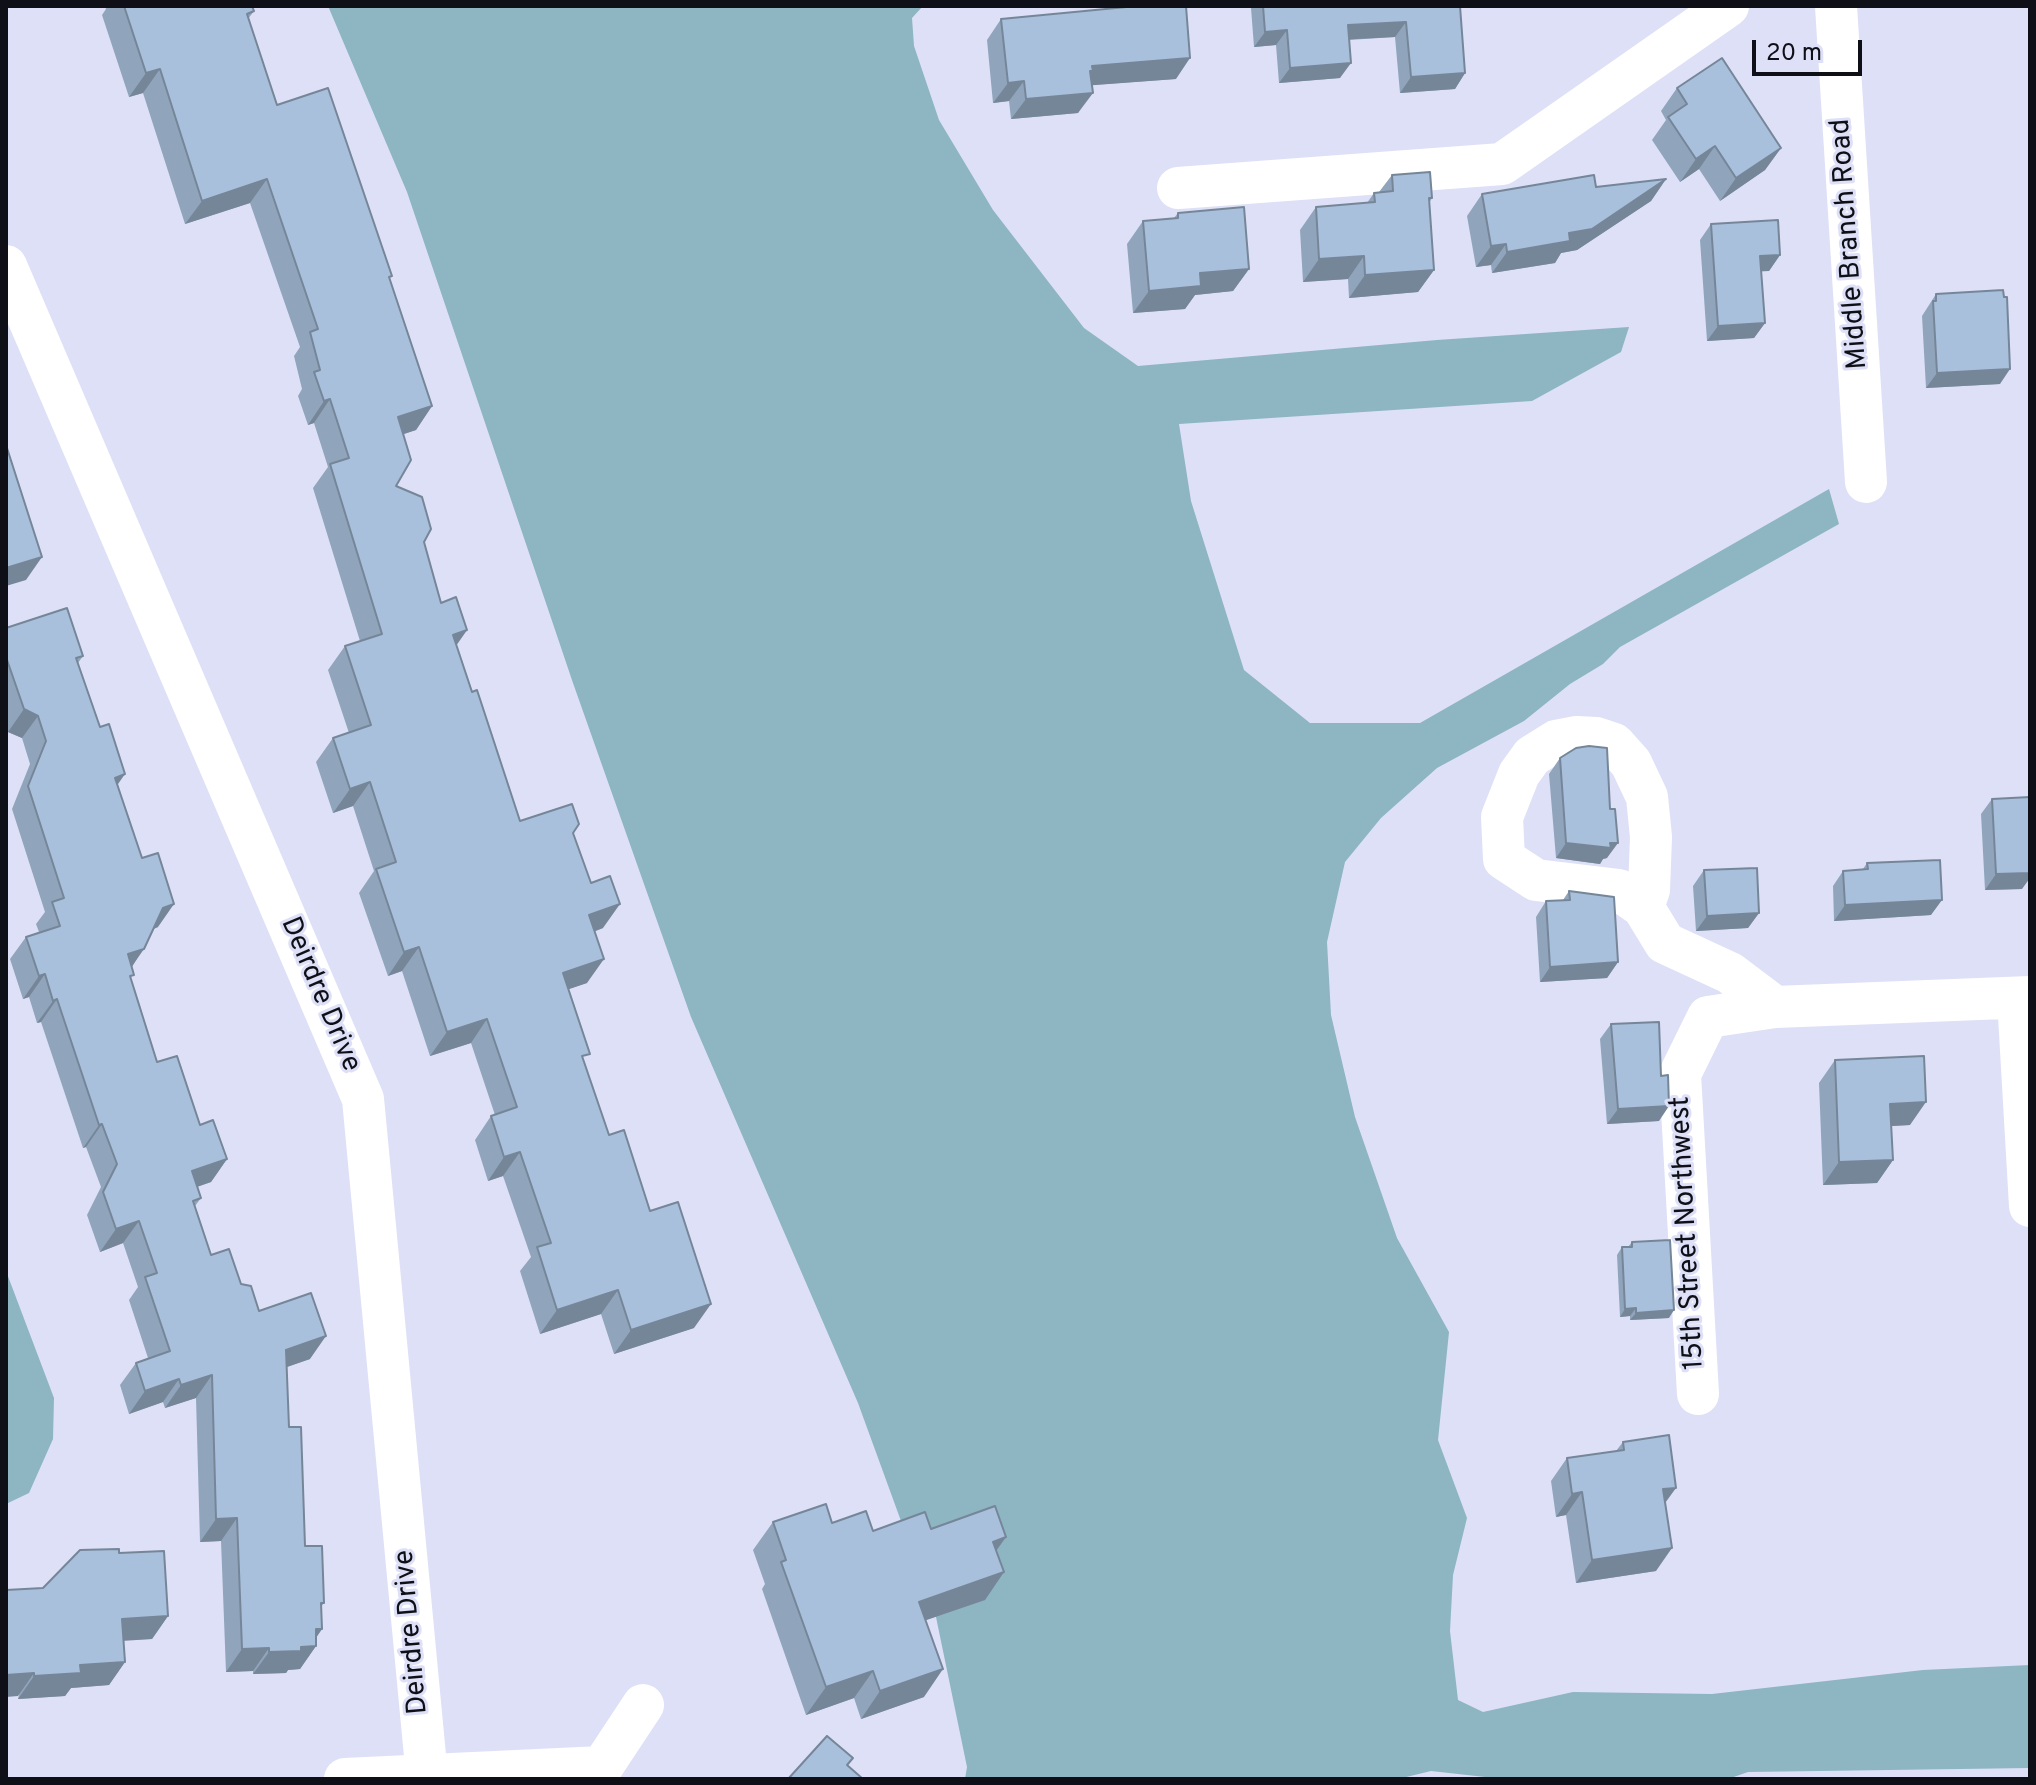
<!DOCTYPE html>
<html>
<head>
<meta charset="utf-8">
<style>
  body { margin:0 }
  #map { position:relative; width:2036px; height:1785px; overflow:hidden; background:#dee0f7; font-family:Overpass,sans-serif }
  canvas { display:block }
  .frame { position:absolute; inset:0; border:8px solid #0f1017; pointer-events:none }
  .scale { position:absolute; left:1752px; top:40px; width:110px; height:36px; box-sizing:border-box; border:4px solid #0f1017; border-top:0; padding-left:10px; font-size:24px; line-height:28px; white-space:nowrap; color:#0f1017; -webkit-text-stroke:6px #dee0f7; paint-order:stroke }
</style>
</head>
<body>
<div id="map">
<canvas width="2036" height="1785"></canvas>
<div class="frame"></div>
<div class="scale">20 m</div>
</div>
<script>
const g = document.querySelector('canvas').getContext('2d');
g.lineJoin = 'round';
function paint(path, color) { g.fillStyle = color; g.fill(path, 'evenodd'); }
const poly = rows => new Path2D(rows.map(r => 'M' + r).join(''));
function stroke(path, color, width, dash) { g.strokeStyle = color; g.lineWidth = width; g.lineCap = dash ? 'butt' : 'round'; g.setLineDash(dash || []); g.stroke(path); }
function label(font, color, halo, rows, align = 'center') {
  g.font = font + ' Overpass,sans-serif'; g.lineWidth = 6; g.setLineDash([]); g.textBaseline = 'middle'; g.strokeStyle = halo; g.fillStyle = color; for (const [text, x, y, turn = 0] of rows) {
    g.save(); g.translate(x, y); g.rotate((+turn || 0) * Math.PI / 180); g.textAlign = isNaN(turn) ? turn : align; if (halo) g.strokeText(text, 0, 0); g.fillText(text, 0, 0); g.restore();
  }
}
const water = poly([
  [328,6,923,6,912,18,914,46,939,120,993,210,1084,328,1138,366,1437,340,1629,327,1621,352,1532,401,1179,424,1191,501,1244,670,1310,723,1420,723,1829,489,1839,524,1620,647,1603,664,1570,684,1524,721,1437,768,1381,818,1345,862,1327,942,1331,1015,1355,1117,1397,1238,1449,1332,1438,1440,1467,1518,1453,1575,1450,1631,1458,1700,1483,1712,1573,1692,1712,1694,1923,1670,2030,1665,2030,1768,1748,1772,1728,1779,1503,1779,1431,1771,1398,1779,965,1779,967,1767,936,1617,858,1403,691,1017,573,683,407,192],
  [6,1271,54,1398,53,1439,29,1493,6,1504]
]);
const street = poly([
  [1836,6,1866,482],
  [1178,188,1502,164,1728,6],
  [6,266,363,1099,427,1777],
  [1643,907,1649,890,1651,837,1647,797,1631,763,1614,744,1596,738,1577,737,1556,741,1532,756,1519,774,1502,817,1504,859,1536,880,1619,890,1643,907,1665,943,1730,973,1775,1007],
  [2018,998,2030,1206],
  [1698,1394,1680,1074,1708,1017,1775,1007,2030,997],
  [345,1779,602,1767,643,1705]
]);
const wall = poly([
  [105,6,252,6,254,11,248,19,277,105,390,279,432,406,416,430,404,434,396,486,424,542,441,603,467,630,456,646,520,821,573,833,603,928,594,932,587,983,568,989,584,1062,609,1135,650,1211,694,1328,614,1354,601,1314,540,1334,520,1271,531,1257,503,1176,488,1181,475,1140,491,1116,495,1115,471,1043,430,1056,402,971,388,976,359,893,374,871,353,806,333,813,316,762,333,738,349,733,328,670,345,646,360,641,313,488,328,467,314,423,308,425,298,396,302,389,294,356,300,347,250,203,185,224,143,93,129,97,102,15,106,9],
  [1252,6,1460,6,1465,73,1455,89,1400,93,1395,37,1349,40,1340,78,1279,83,1276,45,1254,47,1251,8],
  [1001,19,1176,79,1092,85,1078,113,1011,119,1009,101,993,103,987,40],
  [1677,88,1781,148,1765,170,1720,201,1699,169,1680,182,1652,140,1666,120,1661,111],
  [1392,175,1432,198,1429,203,1434,270,1418,292,1349,298,1348,279,1303,282,1300,230,1316,207,1367,203,1374,193,1379,192],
  [1666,179,1651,201,1577,250,1561,253,1555,263,1492,273,1491,265,1476,267,1467,216,1482,194,1596,187],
  [1178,213,1249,269,1233,291,1195,295,1185,309,1133,313,1127,244,1143,221,1174,218],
  [1711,224,1780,255,1769,271,1761,271,1765,323,1754,338,1707,341,1700,240],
  [1936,294,2004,297,2000,384,1926,388,1922,316],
  [6,628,83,656,78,663,118,785,158,927,154,929,132,967,131,979,157,1062,200,1125,227,1159,211,1182,197,1187,201,1198,195,1206,211,1255,241,1284,259,1311,310,1359,286,1367,289,1427,305,1546,324,1603,321,1607,322,1629,316,1637,316,1646,300,1669,288,1670,286,1673,253,1674,253,1671,226,1672,221,1541,200,1542,196,1398,165,1408,163,1402,129,1414,120,1385,136,1363,148,1358,129,1300,138,1287,123,1243,100,1252,87,1215,101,1187,86,1147,83,1148,41,1022,37,1023,29,997,23,999,10,959,26,937,39,932,36,924,45,912,12,809,30,764,22,738,8,732,6,728],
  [1560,758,1607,858,1603,859,1600,864,1556,858,1549,774],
  [1992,799,2022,889,1985,890,1981,814],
  [1867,863,1931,915,1834,921,1833,886,1843,871,1863,869],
  [1704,870,1759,913,1748,928,1696,931,1693,886],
  [1569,891,1618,962,1607,978,1540,982,1536,917,1546,901,1563,900],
  [1611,1024,1661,1076,1659,1121,1607,1124,1600,1039],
  [1835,1060,1910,1125,1891,1126,1893,1160,1877,1183,1823,1185,1819,1083],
  [1632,1242,1669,1318,1630,1320,1630,1316,1620,1317,1617,1255,1622,1247,1628,1247],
  [1623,1442,1665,1503,1656,1571,1576,1583,1566,1515,1556,1517,1551,1481,1567,1458,1616,1451],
  [773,1522,832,1523,873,1531,931,1529,1006,1537,996,1551,1004,1572,985,1600,926,1620,924,1697,861,1719,854,1698,806,1715,762,1589,765,1584,753,1550],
  [119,1553,168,1616,152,1639,123,1640,125,1662,109,1685,71,1688,65,1696,18,1699,43,1588]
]);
const shadedWall = poly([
  [1406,22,1395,37,1337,40,1348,25],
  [1287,30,1276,45,1254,47,1265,32],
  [1190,58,1176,79,1082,86,1092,66],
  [1351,63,1340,78,1279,83,1290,68],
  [160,69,143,93,129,97,146,73],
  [1465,73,1455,89,1400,93,1411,77],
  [1024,81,1009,101,993,103,1008,83],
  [1093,93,1078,113,1011,119,1026,99],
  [1715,146,1699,169,1680,182,1696,159],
  [1781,148,1765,170,1720,201,1736,178],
  [267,179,250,203,185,224,202,201],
  [1666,179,1651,201,1577,250,1561,253,1555,263,1492,273,1507,252,1569,233],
  [1506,244,1491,265,1476,267,1491,246],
  [1780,255,1769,271,1749,272,1760,256],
  [1364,256,1348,279,1303,282,1319,259],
  [1249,269,1233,291,1195,295,1185,309,1133,313,1149,291,1200,273],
  [1434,270,1418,292,1349,298,1365,275],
  [1765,323,1754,338,1707,341,1718,326],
  [2010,369,2000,384,1926,388,1937,373],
  [330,399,314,423,308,425,324,401],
  [432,406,416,430,382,441,398,417],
  [42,557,26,580,6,586,6,568],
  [467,630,450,654,453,635],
  [24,709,38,716,22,738,8,732],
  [125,774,109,797,115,778],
  [370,782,353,806,333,813,350,789],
  [1566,843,1618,843,1607,858,1603,859,1600,864,1556,858],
  [2030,873,2030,878,2022,889,1985,890,1996,874],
  [1942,900,1931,915,1834,921,1845,905],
  [174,904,158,927,147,931,163,908],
  [620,904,603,928,572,939,589,915],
  [1759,913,1748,928,1696,931,1707,916],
  [419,947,402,971,388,976,404,952],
  [144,949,128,972,128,954],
  [604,959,587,983,546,997,563,973],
  [1618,962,1607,978,1540,982,1550,967],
  [45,974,29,997,23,999,39,976],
  [57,999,41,1022,37,1023,53,1001],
  [487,1019,471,1043,430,1056,447,1032],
  [1926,1102,1910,1125,1874,1127,1890,1104],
  [1669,1106,1659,1121,1607,1124,1618,1109],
  [102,1124,86,1147,83,1148,99,1125],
  [520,1152,503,1176,488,1181,504,1157],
  [227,1159,211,1182,176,1194,192,1171],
  [1893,1160,1877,1183,1823,1185,1839,1162],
  [139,1221,123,1243,100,1252,116,1229],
  [618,1290,601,1314,540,1334,557,1310],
  [711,1304,694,1328,614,1354,631,1330],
  [1636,1308,1630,1316,1620,1317,1625,1309],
  [1674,1310,1669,1318,1630,1320,1636,1313],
  [326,1336,310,1359,270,1373,286,1350],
  [212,1375,196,1398,165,1408,181,1385],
  [179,1379,163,1402,129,1414,145,1391],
  [1676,1488,1660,1510,1663,1489],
  [1582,1492,1566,1515,1556,1517,1572,1494],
  [237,1518,221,1541,200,1542,216,1519],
  [1006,1537,986,1565,993,1542],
  [1672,1548,1656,1571,1576,1583,1592,1560],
  [1004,1572,985,1600,900,1629,919,1602],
  [168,1616,152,1639,106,1642,122,1619],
  [316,1629,322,1629,310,1647,316,1646,300,1669,288,1670,286,1673,253,1674,269,1652],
  [269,1648,253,1671,226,1672,242,1649],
  [125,1662,109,1685,71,1688,65,1696,18,1699,34,1676,80,1665],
  [943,1669,924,1697,861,1719,880,1691],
  [873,1671,854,1698,806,1715,826,1687],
  [34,1673,18,1696,6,1697,6,1675]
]);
const building = poly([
  [124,6,252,6,254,11,247,14,277,105,328,88,392,276,389,277,432,406,398,417,411,460,396,486,422,497,431,529,424,542,441,603,456,597,467,630,453,635,472,692,477,690,520,821,572,804,579,824,573,833,591,883,610,876,620,904,589,915,604,959,563,973,590,1054,582,1056,609,1135,624,1130,650,1211,678,1202,711,1304,631,1330,618,1290,557,1310,537,1247,551,1243,520,1152,504,1157,491,1116,517,1107,487,1019,447,1032,419,947,404,952,376,869,396,862,370,782,350,789,333,738,371,725,345,646,382,634,330,464,349,458,330,399,324,401,314,372,320,370,310,332,318,329,267,179,202,201,160,69,146,73,124,6],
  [1137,6,1186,6,1190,58,1092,66,1093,71,1090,71,1093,93,1026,99,1024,81,1008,83,1001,19,1137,6],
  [1263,6,1460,6,1465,73,1411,77,1406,22,1348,25,1351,63,1290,68,1287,30,1265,32,1263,6],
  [1722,58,1781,148,1736,178,1715,146,1696,159,1668,117,1687,104,1677,88,1722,58],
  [1430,172,1432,198,1429,198,1434,270,1365,275,1364,256,1319,259,1316,207,1375,202,1374,193,1393,191,1392,175,1430,172],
  [1594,175,1596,187,1666,179,1592,229,1569,233,1570,241,1507,252,1506,244,1491,246,1482,194,1594,175],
  [1244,207,1249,269,1200,273,1201,286,1149,291,1143,221,1178,218,1178,213,1244,207],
  [1778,220,1780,255,1760,256,1765,323,1718,326,1711,224,1778,220],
  [2003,290,2004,297,2007,297,2010,369,1937,373,1933,301,1936,301,1936,294,2003,290],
  [6,448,7,448,42,557,6,568,6,448],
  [67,608,83,656,76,658,100,727,109,724,125,774,115,778,142,858,158,853,174,904,163,908,144,949,128,954,134,975,130,976,157,1062,177,1056,200,1125,213,1120,227,1159,192,1171,201,1198,193,1201,211,1255,229,1249,241,1284,251,1286,259,1311,311,1293,326,1336,286,1350,289,1427,301,1427,305,1546,322,1546,324,1603,321,1603,322,1629,316,1629,316,1646,301,1647,301,1651,269,1652,269,1648,242,1649,237,1518,216,1519,212,1375,181,1385,179,1379,145,1391,136,1363,170,1351,145,1277,157,1273,139,1221,116,1229,103,1192,117,1164,102,1124,99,1125,57,999,53,1001,45,974,39,976,26,937,60,926,52,902,64,898,28,786,46,741,38,716,24,709,6,657,6,628,67,608],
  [1589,746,1607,748,1610,809,1615,809,1618,843,1610,843,1611,848,1566,843,1560,758,1576,748,1589,746],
  [2030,797,2030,873,1996,874,1992,799,2030,797],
  [1940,860,1942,900,1845,905,1843,871,1868,869,1867,863,1940,860],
  [1757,868,1759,913,1707,916,1704,870,1757,868],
  [1569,891,1614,897,1618,962,1550,967,1546,901,1570,900,1569,891],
  [1659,1022,1661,1076,1668,1075,1669,1106,1618,1109,1611,1024,1659,1022],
  [1924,1056,1926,1102,1890,1104,1893,1160,1839,1162,1835,1060,1924,1056],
  [1670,1240,1674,1310,1636,1313,1636,1308,1625,1309,1622,1247,1632,1247,1632,1242,1670,1240],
  [1669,1435,1676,1488,1663,1489,1672,1548,1592,1560,1582,1492,1572,1494,1567,1458,1624,1450,1623,1442,1669,1435],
  [826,1504,832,1523,866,1511,873,1531,925,1512,931,1529,995,1506,1006,1537,993,1542,1004,1572,919,1602,943,1669,880,1691,873,1671,826,1687,781,1562,786,1560,773,1522,826,1504],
  [119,1549,119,1553,164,1551,168,1616,122,1619,125,1662,80,1665,81,1673,34,1676,34,1673,6,1675,6,1590,43,1588,80,1550,119,1549],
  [827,1736,853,1758,847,1765,863,1779,788,1779,827,1736]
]);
const streetNames = [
  ["Middle Branch Road",1851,244,-94],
  ["Deirdre Drive",319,995,67],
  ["15th Street Northwest",1689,1233,-93],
  ["Deirdre Drive",413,1632,-95]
];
paint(water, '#8db5c2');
stroke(street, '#fff', 42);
paint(wall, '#90a5bc');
paint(shadedWall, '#768699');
paint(building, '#a8c0db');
stroke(building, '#768699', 2);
label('28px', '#0f1017', '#dee0f7', streetNames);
</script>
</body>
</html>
